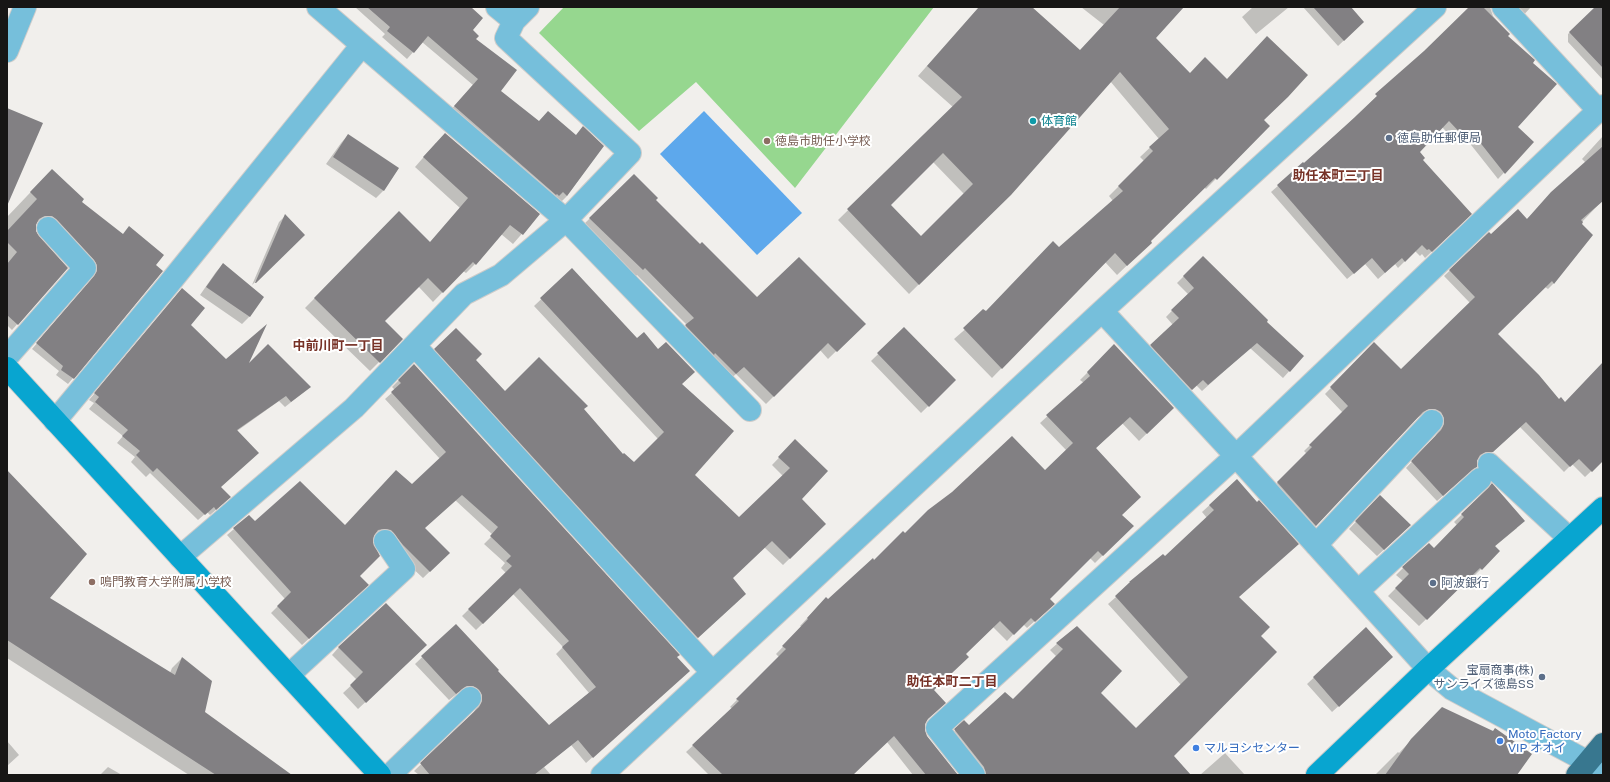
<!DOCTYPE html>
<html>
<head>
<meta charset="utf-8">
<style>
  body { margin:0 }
  #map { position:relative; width:1610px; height:782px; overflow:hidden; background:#f1efec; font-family:"Public Sans",sans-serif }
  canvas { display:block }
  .frame { position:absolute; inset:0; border:8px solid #171615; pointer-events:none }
</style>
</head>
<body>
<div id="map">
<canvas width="1610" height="782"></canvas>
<div class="frame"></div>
</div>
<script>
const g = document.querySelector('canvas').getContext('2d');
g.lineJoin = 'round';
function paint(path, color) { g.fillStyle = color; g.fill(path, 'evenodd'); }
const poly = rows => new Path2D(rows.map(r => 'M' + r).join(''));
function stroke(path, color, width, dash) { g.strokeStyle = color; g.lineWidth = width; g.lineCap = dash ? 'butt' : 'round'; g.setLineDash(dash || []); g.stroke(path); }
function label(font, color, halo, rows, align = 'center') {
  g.font = font + ' "Public Sans","Noto Sans JP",sans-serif'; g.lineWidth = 4; g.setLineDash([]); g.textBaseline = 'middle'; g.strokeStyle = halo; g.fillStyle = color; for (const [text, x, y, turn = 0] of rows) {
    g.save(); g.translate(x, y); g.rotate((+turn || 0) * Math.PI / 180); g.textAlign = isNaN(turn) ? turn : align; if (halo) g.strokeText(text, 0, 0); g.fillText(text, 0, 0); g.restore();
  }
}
const green = poly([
  [564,7,934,7,795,188,696,82,639,131,539,33]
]);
const water = poly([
  [704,111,802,213,757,255,660,154]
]);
const shadow = poly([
  [355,7,469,7,471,31,500,91,539,122,603,146,567,196,561,202,556,197,553,201,449,112,473,85,422,42,407,59,382,37,385,34],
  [979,7,1030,7,1080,51,1104,25,1081,7,1183,7,1155,38,1190,74,1263,120,1268,126,1206,189,1204,187,1149,241,1141,252,1117,275,1105,262,992,378,954,339,1113,201,1109,196,1144,161,1140,157,1159,139,1110,81,1010,194,909,294,838,220,953,107,918,76],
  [933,162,964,194,921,237,889,205],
  [1253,7,1289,7,1256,34,1242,17],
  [1303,7,1350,7,1358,27,1338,46],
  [1471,7,1490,7,1493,16,1509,34,1507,37,1517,127,1533,142,1498,179,1464,136,1457,143,1442,127,1419,152,1421,160,1471,214,1425,258,1422,254,1420,256,1415,251,1398,268,1395,264,1378,279,1365,264,1347,279,1271,192,1339,132],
  [1508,7,1531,7,1519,20],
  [1597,7,1603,7,1603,80,1568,42,1568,34],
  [348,135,398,169,383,191,376,198,326,164,341,143],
  [1603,136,1603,200,1580,224,1554,283,1548,289,1545,287,1496,334,1558,401,1565,403,1603,363,1603,460,1585,477,1572,464,1564,472,1520,427,1486,458,1477,459,1476,467,1437,501,1406,468,1435,437,1438,431,1438,424,1429,415,1422,415,1417,418,1310,532,1271,489,1307,454,1304,451,1343,413,1325,394,1374,344,1401,370,1470,303,1444,276,1489,233,1491,236,1526,220,1586,163,1582,159],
  [436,143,539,214,513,244,501,234,475,264,466,273,463,271,433,302,418,286,384,321,402,339,370,371,305,308,399,213,430,243,460,208,415,167],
  [634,175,655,200,700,245,757,299,864,324,828,359,820,350,766,404,736,374,728,381,678,334,687,325,637,275,635,277,582,226],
  [46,176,80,202,162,271,68,384,56,375,59,371,32,349,89,283,92,277,92,271,46,221,36,222,35,231,67,268,12,330,7,325,7,217],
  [285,216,304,235,252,285,279,222],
  [1203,257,1265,322,1303,356,1283,378,1250,348,1202,391,1196,385,1185,396,1145,352,1173,325,1166,317,1188,294,1177,283],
  [223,264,263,297,249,317,242,324,200,295,216,272],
  [572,270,637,339,681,384,694,475,739,518,783,476,772,465,795,441,801,499,818,531,783,565,764,547,731,578,738,601,691,644,428,356,456,329,475,360,505,393,583,410,623,455,634,463,658,439,534,306],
  [182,289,189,325,226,361,310,387,285,407,279,401,237,431,220,487,224,503,210,515,207,512,198,520,150,473,146,477,131,462,135,457,117,443,123,436,89,409,94,403,89,400],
  [904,329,955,380,921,413,871,361],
  [1114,346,1173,408,1139,441,1122,423,1095,449,1121,515,1132,526,1095,563,1090,558,1049,599,1046,611,1027,628,1023,624,1007,641,993,627,964,655,933,691,924,731,926,736,957,775,913,775,887,742,852,775,709,775,686,752,733,709,730,707,779,657,776,654,802,627,800,626,819,605,828,600,905,535,1045,471,1067,451,1040,423,1084,383,1080,380],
  [414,365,676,657,682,677,586,763,571,745,544,767,551,775,419,775,414,771,473,714,476,708,476,701,466,692,459,692,449,700,415,664,456,625,496,671,549,726,589,693,556,654,563,647,513,594,476,630,462,616,506,573,501,568,505,563,484,544,493,535,455,500,424,528,449,553,423,578,377,535,373,536,359,576,361,591,302,645,271,613,285,599,227,535,234,529,255,522,345,526,412,486,440,459,385,399,395,390,392,387],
  [7,471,48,598,170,673,172,668,182,658,204,713,269,775,189,775,7,658],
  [1237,480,1238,597,1260,636,1172,756,1190,775,977,775,948,737,964,722,969,727,1013,700,1056,656,1050,650,1076,627,1099,693,1136,730,1181,685,1108,604,1124,590,1165,558,1207,518,1202,512],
  [1482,495,1517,528,1494,547,1481,569,1474,576,1472,575,1419,626,1388,596,1403,581,1396,575,1403,568,1434,549,1457,525,1454,522],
  [1373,504,1403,532,1377,556,1349,529],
  [1366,629,1386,663,1332,712,1307,684],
  [339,647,419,652,358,709,343,693,357,680,332,655],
  [1432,718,1516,775,1375,775,1398,752,1399,753],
  [7,741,19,755,7,766],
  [1225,753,1245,775,1200,775],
  [108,767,122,775,100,775]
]);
const building = poly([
  [367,7,471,7,483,18,473,30,479,36,476,39,517,70,501,91,539,121,548,111,576,135,583,126,604,146,567,196,563,192,559,196,557,194,556,195,454,106,478,79,428,36,414,53,387,31,390,27],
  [979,7,1032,7,1080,50,1120,7,1184,7,1156,38,1190,73,1205,57,1227,79,1267,36,1308,75,1288,97,1264,120,1270,126,1217,180,1215,178,1151,241,1152,243,1127,266,1115,253,1002,369,963,328,983,309,986,311,1053,241,1059,247,1123,191,1118,186,1153,151,1149,147,1169,129,1120,72,1011,195,919,285,847,209,962,97,927,66],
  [943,153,973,184,921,236,891,205],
  [1313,7,1351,7,1364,22,1344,41],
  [1469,7,1483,7,1510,34,1508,36,1535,60,1533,63,1557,84,1518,127,1534,142,1505,174,1471,131,1464,137,1449,121,1420,152,1425,158,1423,160,1472,214,1432,252,1429,249,1427,250,1422,245,1405,262,1402,258,1385,273,1372,258,1354,274,1277,185,1303,162,1304,163,1354,118,1377,96,1375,94,1424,51],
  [1595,7,1603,7,1603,68,1569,32],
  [7,108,43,123,7,206],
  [445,133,540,214,523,235,510,225,476,265,473,262,443,293,428,278,385,321,403,339,380,363,314,298,399,211,430,242,468,198,423,157],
  [348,134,399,168,384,191,333,157],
  [1603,146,1603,201,1581,220,1583,222,1582,224,1593,235,1554,284,1552,281,1498,334,1539,375,1559,399,1561,397,1565,402,1603,362,1603,461,1592,472,1579,459,1570,467,1526,422,1493,452,1486,452,1480,455,1477,461,1477,467,1472,470,1443,496,1411,461,1441,430,1444,424,1444,418,1441,412,1435,409,1429,409,1423,412,1316,526,1277,482,1312,447,1309,445,1348,406,1330,387,1374,342,1401,369,1475,297,1449,270,1489,232,1491,234,1518,209,1527,219,1551,192],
  [52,169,84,199,82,202,123,234,129,226,164,255,156,265,163,271,74,379,61,370,63,366,36,343,94,276,97,271,97,265,94,260,57,220,52,216,45,216,39,219,36,225,36,231,39,236,68,268,18,325,7,315,7,264,17,252,7,242,7,231,37,199,30,192],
  [634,174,658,198,656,200,700,244,702,242,757,297,799,257,866,324,837,352,828,343,774,397,744,367,736,374,715,353,714,355,685,325,694,318,645,268,643,270,589,218],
  [285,214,305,235,256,283,255,283],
  [1203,256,1268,320,1267,322,1304,356,1290,372,1257,343,1208,385,1203,380,1192,390,1150,345,1179,318,1171,310,1194,288,1183,276],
  [223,263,264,297,250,317,206,287],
  [572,268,637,338,644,332,658,349,666,342,695,372,682,384,734,431,695,475,739,517,790,468,778,457,795,439,828,471,802,499,826,524,790,559,772,541,733,578,746,594,698,638,434,349,456,328,482,354,476,360,505,391,539,357,588,406,584,409,623,454,624,453,634,462,664,432,540,298],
  [182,288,205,308,191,325,226,359,267,324,249,363,268,344,311,387,291,402,286,396,237,430,259,453,221,487,231,497,216,510,214,507,205,515,157,468,153,472,136,455,140,451,122,436,128,430,95,402,99,397,94,393],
  [904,327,956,380,929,407,877,353],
  [1114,344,1174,408,1147,434,1130,417,1096,448,1141,497,1122,515,1134,526,1103,556,1098,551,1050,599,1055,604,1035,622,1031,618,1014,635,1000,621,966,654,969,657,934,690,946,703,928,719,925,724,925,730,927,736,958,775,926,775,894,736,853,775,723,775,692,745,739,701,736,699,786,649,782,646,808,619,807,618,826,597,828,599,873,558,874,560,903,531,905,533,928,510,952,492,1012,436,1045,470,1073,443,1046,415,1090,376,1087,372],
  [414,364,680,655,677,657,690,671,593,758,578,740,534,775,430,775,420,763,479,707,482,701,482,695,479,690,473,686,467,686,456,694,421,656,456,624,499,670,498,671,549,725,596,687,562,647,569,641,520,588,483,624,468,609,512,566,506,561,511,556,490,536,498,527,462,495,425,528,450,553,430,572,403,545,391,530,384,529,378,530,374,536,373,542,380,556,360,576,369,585,309,639,277,606,291,592,233,528,249,515,255,521,300,481,345,525,396,470,412,484,446,452,391,392,401,383,398,380],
  [7,470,87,554,50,598,175,675,182,657,212,681,205,712,292,775,216,775,7,640],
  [1237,479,1257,502,1259,500,1299,544,1239,597,1270,627,1261,636,1277,652,1174,756,1191,775,986,775,984,767,954,729,964,720,969,725,1005,692,1013,699,1063,649,1056,643,1077,626,1122,671,1101,693,1136,728,1188,677,1115,596,1130,582,1129,582,1163,554,1165,556,1214,510,1209,505],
  [1492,483,1525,521,1495,546,1500,551,1482,570,1480,568,1427,620,1395,588,1409,574,1402,567,1429,543,1434,548,1464,517,1461,514,1488,488],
  [1380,495,1411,525,1384,550,1355,521],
  [386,603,427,645,366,703,350,685,363,672,338,647],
  [1366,627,1393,657,1339,707,1313,677],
  [1442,707,1493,731,1495,728,1532,754,1517,775,1385,775,1411,739]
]);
const street = poly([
  [318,7,362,45],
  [497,7,514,21,506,38,630,153,566,220,750,410],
  [1503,7,1598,110],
  [514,21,528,7],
  [7,51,25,7],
  [1102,311,1236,456,1428,669,1452,689,1603,770],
  [415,346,712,672],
  [7,357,85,268,48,228],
  [55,421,168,285,362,45,566,220,501,275,464,294,354,408,180,557],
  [1489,464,1569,538],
  [1316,545,1432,421],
  [1358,591,1480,479],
  [289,675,404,569,385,541],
  [390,775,470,698],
  [602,775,1102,311,1435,7],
  [974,775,937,728,1236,456,1603,106]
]);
const secondary = poly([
  [7,368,380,775],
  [1317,775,1428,669,1603,508]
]);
const highway = poly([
  [1577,775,1603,744]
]);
const markers = [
  [1033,121,4,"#0f9aa8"],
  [1389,138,4,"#5c6f8a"],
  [767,141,4,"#8d6e63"],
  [92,582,4,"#8d6e63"],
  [1433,583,4,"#5c6f8a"],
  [1542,677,4,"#5c6f8a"],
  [1500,741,4,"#3f7fe0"],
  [1196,748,4,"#3f7fe0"]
];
const cultureNames = [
  ["体育館",1041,121]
];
const serviceNames = [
  ["徳島助任郵便局",1397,138],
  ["阿波銀行",1441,583],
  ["宝扇商事(株)",1534,670,"right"],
  ["サンライズ徳島SS",1534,684,"right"]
];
const educationNames = [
  ["徳島市助任小学校",775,141],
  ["鳴門教育大学附属小学校",100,582]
];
const shopNames = [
  ["Moto Factory",1508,734],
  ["VIP オオイ",1508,748],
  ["マルヨシセンター",1204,748]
];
const neighbourhoodNames = [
  ["助任本町三丁目",1338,176],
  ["中前川町一丁目",338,346],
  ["助任本町二丁目",952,682]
];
paint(green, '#96d78f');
paint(water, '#5da8ec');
paint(shadow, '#0003');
paint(building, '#828083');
stroke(street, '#ceccca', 24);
stroke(secondary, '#ceccca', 24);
stroke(highway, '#ceccca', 24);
stroke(street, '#76bfdb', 22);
stroke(secondary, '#08a5d0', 22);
stroke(highway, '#38778f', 22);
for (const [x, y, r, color] of markers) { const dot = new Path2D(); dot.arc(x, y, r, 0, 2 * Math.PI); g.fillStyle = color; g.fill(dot); stroke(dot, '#fff', 1.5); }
label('12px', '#0d838f', '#fff', cultureNames, 'left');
label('12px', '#4e5e75', '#fff', serviceNames, 'left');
label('12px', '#785e54', '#fff', educationNames, 'left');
label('12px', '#366cbe', '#fff', shopNames, 'left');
label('bold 13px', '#773227', '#fff', neighbourhoodNames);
</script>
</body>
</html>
